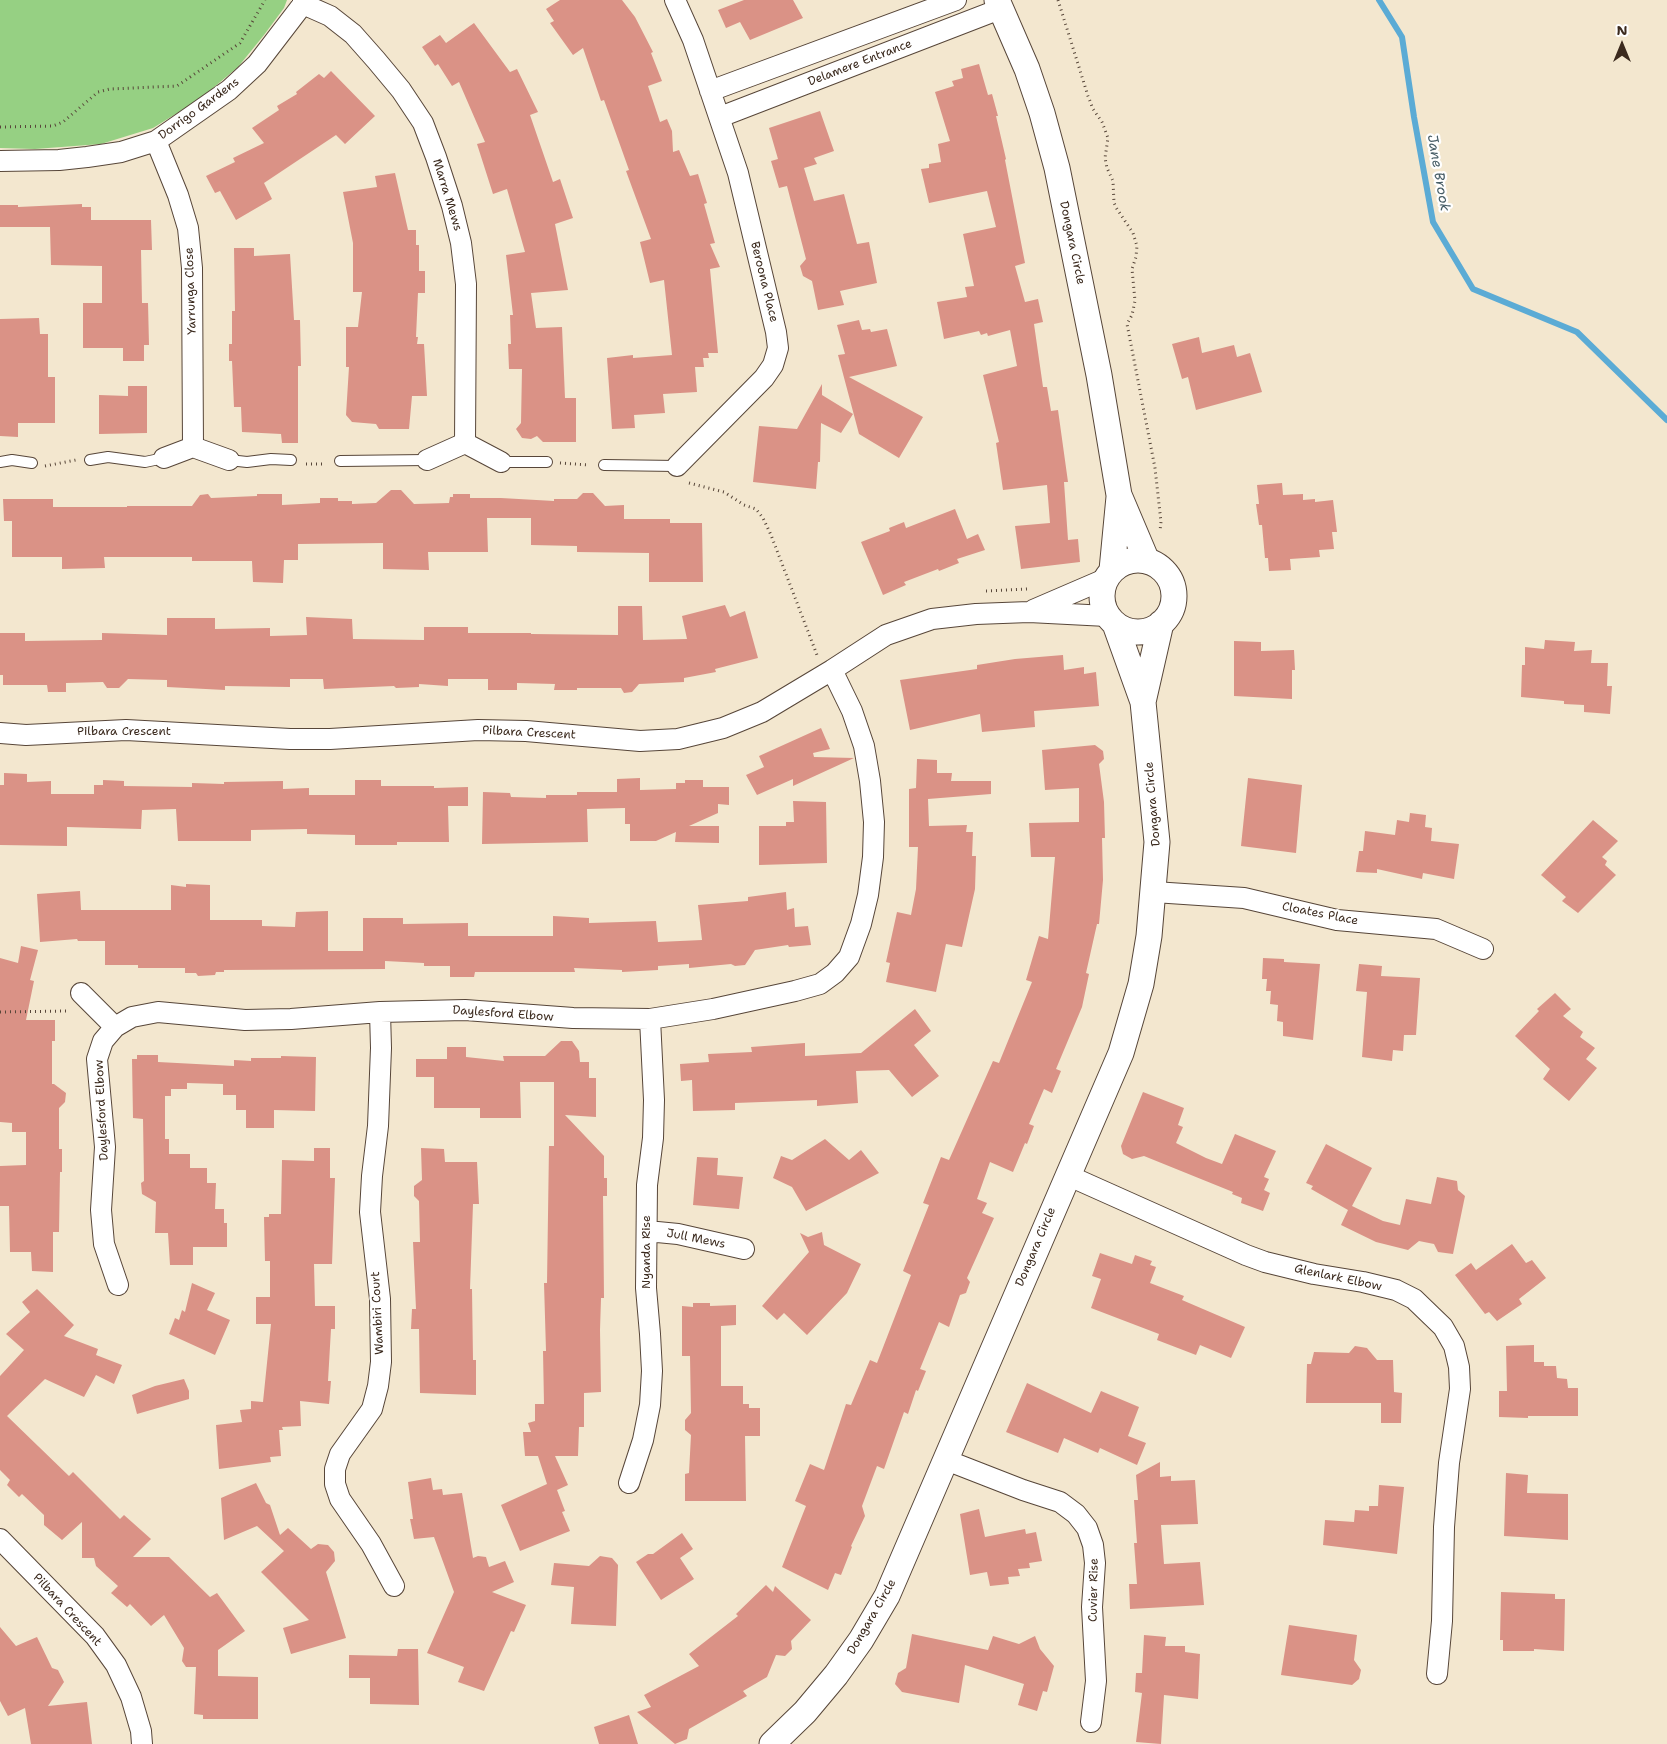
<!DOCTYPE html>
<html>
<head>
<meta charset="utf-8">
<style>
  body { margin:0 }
  #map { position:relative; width:1667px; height:1744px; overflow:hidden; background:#f3e7cf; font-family:"Shantell Sans",sans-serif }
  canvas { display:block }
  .north { position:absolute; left:1597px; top:20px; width:50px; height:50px; -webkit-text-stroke:4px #fff; paint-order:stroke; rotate:0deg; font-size:14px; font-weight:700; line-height:20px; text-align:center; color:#3b2a1e }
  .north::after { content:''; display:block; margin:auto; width:18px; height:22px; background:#3b2a1e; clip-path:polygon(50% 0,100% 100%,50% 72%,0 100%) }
</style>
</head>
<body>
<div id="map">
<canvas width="1667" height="1744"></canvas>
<div class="north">N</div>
</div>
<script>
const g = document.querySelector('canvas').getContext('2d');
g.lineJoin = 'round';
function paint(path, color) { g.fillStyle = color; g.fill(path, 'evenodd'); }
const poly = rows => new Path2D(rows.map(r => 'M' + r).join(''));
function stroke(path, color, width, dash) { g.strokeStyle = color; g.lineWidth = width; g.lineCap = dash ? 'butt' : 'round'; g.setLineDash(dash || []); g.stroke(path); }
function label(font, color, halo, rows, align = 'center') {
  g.font = font + ' "Shantell Sans",sans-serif'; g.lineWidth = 4.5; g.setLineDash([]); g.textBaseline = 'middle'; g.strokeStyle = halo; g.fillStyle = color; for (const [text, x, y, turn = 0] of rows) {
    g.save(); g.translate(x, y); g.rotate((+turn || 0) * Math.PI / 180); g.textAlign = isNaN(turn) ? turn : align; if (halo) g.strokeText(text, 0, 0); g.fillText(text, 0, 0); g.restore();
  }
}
const green = poly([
  [0,0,287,0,284,8,264,35,238,67,200,99,153,128,101,144,35,149,0,148]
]);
const stream = poly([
  [1379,0,1402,37,1414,117,1433,222,1473,289,1577,332,1667,420]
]);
const building = poly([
  [560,0,622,0,635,17,653,52,651,53,662,81,648,86,660,122,667,119,672,131,673,152,679,150,690,176,698,174,707,203,704,204,715,243,710,244,720,267,710,269,718,353,708,353,709,358,703,358,704,367,695,367,697,392,663,394,665,413,634,415,635,428,612,429,607,358,633,355,633,358,672,355,664,280,650,283,640,242,651,239,626,171,629,170,604,100,601,101,583,48,573,55,550,23,554,21,546,9],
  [744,0,793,0,803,18,750,40,740,22,726,28,718,10],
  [474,23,510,72,517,69,538,112,530,115,553,182,560,179,573,218,555,224,568,290,531,293,536,328,562,327,565,398,576,398,576,442,543,442,537,436,531,439,522,438,516,429,521,423,522,369,509,369,508,344,511,344,510,315,513,315,506,255,525,252,507,189,493,194,477,144,485,142,459,82,452,86,438,64,435,66,422,47,440,35,446,43],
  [979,64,988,95,992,94,998,116,996,116,1006,159,1005,160,1025,263,1015,266,1025,302,1038,299,1043,322,1034,324,1043,387,1047,387,1051,411,1058,410,1068,482,1064,482,1068,540,1078,539,1080,562,1021,569,1015,526,1050,523,1047,485,1003,490,996,443,999,442,983,375,1017,366,1010,330,988,336,987,333,981,335,979,331,944,339,937,302,967,297,965,287,974,286,963,234,996,227,987,191,929,203,921,169,929,168,929,164,941,162,938,144,950,141,935,92,954,86,952,81,963,78,961,69],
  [331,71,375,116,345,144,336,135,264,183,272,199,236,220,220,191,215,193,206,176,235,162,233,158,264,143,252,128,279,110,277,106,297,94,296,92,319,74,324,78],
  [820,111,834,151,814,158,817,164,804,168,814,201,844,194,857,244,869,242,877,283,840,291,844,305,818,310,812,281,803,276,800,266,806,259,787,186,779,188,771,161,778,159,769,128],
  [395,173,408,230,416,230,416,245,419,245,419,271,425,271,425,293,418,293,416,337,418,337,417,344,424,344,427,396,412,396,409,429,379,429,376,424,352,422,346,415,349,367,346,367,346,327,358,327,362,292,353,292,353,243,343,192,377,187,375,176],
  [82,204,82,207,91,207,91,220,151,220,152,250,141,250,142,303,148,303,149,345,144,345,144,361,123,361,123,348,83,348,83,303,102,303,102,266,51,265,50,227,0,227,0,205,18,205,18,207],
  [234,248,254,248,254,256,290,254,294,320,300,320,301,366,298,366,298,443,282,443,281,434,242,432,241,407,234,407,232,361,229,361,229,344,232,344,232,311,235,311],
  [39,318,40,334,48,334,48,377,55,377,55,423,18,423,18,437,0,436,0,319],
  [859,320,862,330,870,329,871,332,887,329,897,366,849,377,923,417,899,458,859,434,838,355,845,354,837,325],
  [1199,337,1202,353,1234,345,1237,357,1250,353,1262,392,1196,410,1188,377,1182,379,1172,344],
  [822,384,822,395,853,414,841,433,821,423,820,462,818,462,816,489,753,482,759,426,797,429],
  [128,386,147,386,147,433,99,434,99,395,128,396],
  [1282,483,1283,495,1303,494,1303,500,1315,499,1315,502,1333,500,1337,532,1332,532,1334,549,1319,550,1320,557,1290,559,1291,570,1269,571,1268,558,1265,558,1262,525,1259,525,1256,504,1259,504,1257,485],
  [391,490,401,490,414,504,449,503,450,497,453,497,453,494,470,494,470,498,501,498,554,501,554,499,577,499,583,493,593,493,605,506,624,505,624,519,670,519,670,523,702,523,703,582,649,582,649,553,577,552,577,546,531,545,531,518,487,518,488,552,428,552,429,570,383,569,383,543,298,544,298,560,284,560,283,583,253,582,252,561,192,561,192,557,104,557,105,568,62,569,62,557,12,557,12,521,4,521,3,499,53,499,53,507,127,507,127,506,192,506,200,495,208,494,211,498,257,496,257,494,282,494,282,505,320,503,320,498,338,498,338,501,352,501,352,504,376,503],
  [955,509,967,539,978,534,985,550,957,559,959,563,939,571,938,569,904,582,906,585,883,595,861,542,890,531,889,528,904,522,906,528],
  [725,605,730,617,745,611,758,658,715,669,716,672,684,678,684,682,639,684,632,692,624,693,621,688,577,688,577,690,554,690,555,684,517,683,517,690,488,690,488,679,448,679,448,686,419,684,419,687,396,688,394,686,324,689,323,679,290,679,290,687,225,686,225,690,167,687,167,680,128,679,119,688,107,688,103,682,66,683,66,692,48,692,47,685,3,685,3,675,0,675,0,633,25,633,25,641,102,640,102,633,167,635,167,618,215,618,215,629,270,628,270,636,307,635,306,617,352,619,353,639,424,640,424,627,468,627,468,633,531,633,531,634,618,635,618,606,642,606,643,640,687,639,682,616],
  [1545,640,1575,642,1574,651,1592,650,1591,663,1608,663,1607,686,1612,686,1610,714,1584,712,1584,705,1564,704,1564,701,1521,697,1522,665,1525,665,1525,647,1544,649],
  [1234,641,1261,642,1261,651,1294,650,1295,670,1292,670,1292,699,1234,696],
  [1063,655,1064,670,1084,667,1084,674,1096,672,1099,706,1034,711,1035,727,982,732,980,714,910,730,900,680,977,669,977,665,1015,659],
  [821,728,830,749,813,753,814,757,854,758,793,786,793,779,757,795,746,775,764,767,759,756],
  [1095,745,1103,751,1104,759,1099,764,1104,802,1105,838,1102,838,1103,880,1099,924,1097,924,1086,973,1089,974,1082,1007,1056,1069,1061,1071,1052,1093,1044,1089,1029,1124,1034,1126,1027,1144,1025,1143,1013,1172,990,1162,977,1199,987,1203,982,1213,994,1218,967,1278,970,1282,966,1293,960,1295,949,1327,939,1322,920,1369,926,1371,918,1391,916,1390,908,1414,904,1412,884,1469,877,1466,862,1506,865,1516,851,1546,852,1547,841,1575,835,1573,828,1590,782,1567,806,1506,795,1501,810,1464,824,1470,846,1404,851,1405,870,1360,877,1363,911,1275,903,1271,929,1205,923,1203,941,1157,949,1160,993,1061,999,1063,1032,982,1026,980,1039,936,1048,939,1055,857,1031,857,1029,823,1079,822,1079,788,1045,790,1042,750],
  [917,759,937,760,937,773,952,773,951,781,991,781,991,794,928,799,929,826,967,825,966,832,973,832,972,856,976,856,975,889,962,947,946,944,936,992,886,982,890,963,886,962,897,912,911,915,916,889,918,847,909,847,909,789,916,788],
  [4,773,27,774,27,782,51,781,51,794,94,794,94,785,103,785,103,780,124,781,124,786,192,787,192,783,224,784,224,782,283,781,283,789,309,788,309,795,355,795,355,780,381,780,381,786,434,786,434,788,468,787,468,806,448,806,449,842,397,842,397,845,355,845,355,835,307,834,307,829,251,830,251,841,178,841,176,809,142,810,141,829,67,827,67,846,0,845,0,785,4,785],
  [640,778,640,790,676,789,676,783,685,783,685,780,703,780,703,787,729,787,729,805,718,804,718,813,689,826,719,826,719,843,675,842,676,832,656,841,630,841,630,824,625,824,625,808,587,809,588,842,482,844,483,792,510,793,511,797,546,798,546,795,577,795,577,792,617,792,617,779],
  [1248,778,1302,785,1296,853,1241,846],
  [793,801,826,802,827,863,759,865,759,826,786,826,786,822,794,822],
  [1410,813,1426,815,1425,827,1432,828,1431,841,1459,844,1454,879,1423,873,1422,879,1377,869,1377,873,1356,872,1359,851,1363,851,1365,831,1395,835,1397,820,1409,822],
  [1593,820,1618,841,1602,857,1607,861,1605,865,1616,875,1578,913,1562,901,1566,897,1541,875],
  [186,884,210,885,210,920,262,920,262,926,295,927,296,912,328,911,328,951,363,951,363,918,403,918,403,924,468,923,468,936,553,936,553,916,589,918,589,923,656,921,658,942,702,940,698,905,748,901,748,897,786,892,787,910,794,908,795,927,808,926,811,945,789,947,788,945,755,950,745,965,735,966,731,964,689,968,689,964,658,966,658,970,622,972,622,970,574,968,575,972,475,972,474,977,450,977,450,966,424,966,424,963,385,961,385,969,224,970,224,972,216,972,215,975,198,976,196,973,185,973,185,968,138,968,138,965,105,965,105,941,78,941,77,939,40,942,37,894,80,891,81,910,171,910,171,885,186,887],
  [21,946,38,950,30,980,34,981,26,1020,55,1020,55,1041,52,1041,52,1084,54,1084,66,1093,65,1102,59,1108,59,1149,62,1149,62,1172,60,1172,59,1232,53,1232,53,1272,32,1271,31,1252,10,1252,9,1206,0,1206,0,1166,26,1165,26,1132,12,1132,12,1123,0,1122,0,958,18,963],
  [1263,958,1284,959,1284,962,1320,964,1313,1040,1283,1036,1283,1022,1277,1021,1278,1005,1270,1004,1271,991,1266,991,1267,979,1262,979],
  [1359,964,1382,966,1381,976,1420,978,1416,1035,1404,1035,1403,1051,1393,1050,1392,1061,1362,1057,1367,992,1356,991],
  [1555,993,1571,1009,1563,1016,1583,1032,1580,1037,1595,1048,1586,1059,1597,1068,1569,1101,1543,1079,1550,1069,1515,1036,1539,1011,1537,1009],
  [915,1009,931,1031,914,1045,939,1076,912,1097,889,1070,856,1071,858,1103,817,1106,817,1100,735,1103,735,1110,693,1111,692,1080,681,1081,680,1064,709,1062,708,1054,752,1052,751,1047,805,1043,805,1056,861,1053],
  [561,1041,572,1041,579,1051,580,1062,589,1062,589,1078,596,1078,596,1117,565,1115,604,1156,604,1178,607,1178,607,1196,603,1196,604,1298,601,1298,600,1330,601,1392,584,1393,584,1427,579,1427,578,1456,555,1456,568,1485,557,1490,565,1511,562,1512,570,1531,520,1551,501,1505,547,1484,538,1456,525,1456,523,1432,531,1432,528,1423,535,1421,535,1404,544,1404,543,1351,546,1351,544,1283,547,1283,549,1146,554,1146,554,1082,520,1082,521,1118,480,1118,480,1108,434,1108,434,1077,416,1077,416,1059,447,1059,447,1047,466,1047,466,1057,504,1061,503,1056,545,1056],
  [137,1055,158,1055,158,1062,234,1066,234,1060,251,1061,251,1058,281,1058,281,1056,316,1057,315,1111,274,1110,274,1128,246,1128,246,1110,236,1110,236,1095,223,1095,223,1084,187,1083,187,1089,171,1089,171,1096,165,1096,165,1139,169,1139,169,1154,190,1154,190,1168,207,1168,207,1183,216,1183,215,1209,224,1209,224,1223,227,1223,227,1247,193,1247,193,1265,170,1265,168,1233,155,1233,156,1202,142,1194,141,1183,144,1181,143,1119,133,1118,132,1059,137,1059],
  [1143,1092,1184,1108,1178,1125,1183,1127,1176,1143,1206,1158,1222,1164,1235,1134,1276,1151,1264,1177,1269,1179,1264,1190,1270,1193,1263,1211,1241,1203,1242,1198,1232,1194,1233,1192,1144,1156,1132,1159,1123,1154,1121,1146],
  [825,1139,849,1160,861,1150,879,1173,806,1211,792,1187,773,1178,781,1156,792,1160],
  [1326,1144,1372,1168,1352,1206,1383,1221,1400,1225,1406,1199,1431,1204,1437,1177,1457,1181,1458,1190,1465,1196,1453,1254,1438,1252,1434,1244,1419,1241,1408,1250,1376,1242,1341,1225,1348,1210,1311,1189,1313,1186,1306,1183],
  [314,1148,330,1148,330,1178,335,1178,332,1264,314,1264,315,1306,335,1306,335,1329,331,1329,328,1381,331,1381,329,1404,300,1401,301,1426,282,1427,283,1430,279,1430,281,1456,270,1457,271,1462,219,1469,216,1425,242,1422,240,1410,251,1409,251,1401,263,1402,271,1324,256,1324,256,1297,270,1297,270,1261,265,1261,264,1217,269,1217,269,1214,281,1214,282,1160,314,1161],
  [421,1148,444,1149,445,1162,477,1162,479,1204,473,1204,470,1289,472,1289,473,1360,476,1360,476,1395,420,1393,419,1329,411,1329,412,1309,416,1309,413,1242,420,1242,419,1201,414,1196,414,1186,422,1180],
  [697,1157,718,1158,717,1175,743,1177,739,1209,693,1205],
  [822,1232,824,1245,861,1264,847,1293,807,1335,784,1313,777,1320,762,1306,809,1252,800,1233,808,1237],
  [1512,1244,1526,1263,1532,1260,1546,1278,1519,1299,1522,1304,1497,1321,1489,1312,1485,1314,1455,1275,1471,1263,1476,1270],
  [1100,1253,1132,1264,1135,1255,1152,1261,1150,1265,1156,1267,1150,1283,1184,1296,1182,1300,1245,1327,1231,1358,1200,1345,1196,1355,1157,1340,1159,1334,1091,1308,1101,1279,1092,1276],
  [192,1283,215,1293,207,1310,230,1320,215,1355,169,1334,175,1318,179,1320,182,1310,185,1312],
  [37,1289,74,1325,64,1336,98,1349,96,1355,122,1365,114,1384,96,1375,84,1397,45,1379,7,1416,69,1476,73,1472,120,1519,124,1515,151,1539,133,1557,169,1557,210,1597,217,1593,245,1631,218,1650,218,1676,258,1677,258,1719,203,1719,203,1715,194,1714,196,1667,186,1667,182,1661,184,1648,164,1615,151,1626,130,1604,127,1607,111,1593,118,1586,96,1566,94,1558,82,1558,82,1522,62,1540,44,1525,44,1515,22,1494,19,1497,7,1485,10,1480,0,1470,0,1376,24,1350,6,1334,30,1312,22,1302],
  [693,1303,710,1303,710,1306,736,1305,736,1325,721,1326,721,1386,743,1386,743,1404,749,1404,749,1408,760,1408,760,1436,745,1436,746,1501,685,1501,685,1474,689,1473,691,1435,685,1430,685,1420,691,1413,690,1356,682,1356,682,1306,693,1307],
  [1534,1345,1534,1362,1544,1362,1544,1366,1556,1366,1557,1378,1567,1379,1568,1388,1578,1388,1578,1416,1528,1416,1528,1418,1499,1417,1499,1391,1507,1391,1506,1346],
  [1355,1346,1367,1348,1377,1360,1393,1360,1394,1392,1402,1393,1401,1423,1381,1423,1381,1403,1306,1403,1307,1364,1311,1364,1314,1352,1349,1353],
  [184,1379,189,1391,189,1399,137,1414,132,1395,155,1386],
  [1027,1383,1091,1413,1101,1391,1139,1407,1128,1436,1146,1443,1137,1465,1100,1448,1098,1453,1064,1438,1058,1453,1006,1432],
  [1160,1462,1160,1477,1171,1476,1171,1481,1195,1480,1198,1524,1161,1525,1164,1564,1200,1562,1204,1605,1130,1609,1129,1584,1137,1584,1134,1543,1137,1543,1134,1500,1138,1500,1136,1475],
  [1506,1473,1528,1475,1527,1493,1568,1494,1568,1540,1504,1536],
  [431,1478,433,1490,442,1489,443,1495,462,1493,473,1558,478,1556,486,1557,489,1567,505,1561,514,1582,492,1592,526,1605,514,1632,511,1631,484,1691,458,1682,464,1667,427,1653,454,1592,434,1537,414,1539,410,1519,413,1519,408,1482],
  [256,1483,266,1503,270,1505,280,1535,288,1528,311,1549,318,1544,328,1545,334,1552,335,1561,326,1572,346,1638,291,1654,283,1628,309,1620,261,1572,284,1551,257,1526,224,1540,221,1498],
  [1379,1485,1404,1487,1397,1554,1323,1545,1325,1520,1354,1522,1355,1510,1369,1511,1369,1506,1378,1506],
  [979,1509,985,1537,1025,1529,1026,1534,1036,1532,1042,1561,1029,1563,1030,1568,1018,1569,1020,1576,1008,1577,1009,1584,990,1586,987,1572,970,1575,960,1514],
  [682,1533,693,1549,680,1558,694,1579,661,1600,636,1562,648,1554,653,1554],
  [600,1556,612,1558,618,1565,616,1626,571,1624,574,1587,551,1585,554,1563,589,1566],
  [766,1585,773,1592,775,1586,811,1620,791,1641,792,1649,785,1656,776,1655,767,1677,743,1691,747,1696,689,1729,687,1739,675,1744,637,1712,651,1707,644,1695,699,1666,689,1654,738,1616,736,1614],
  [1501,1592,1555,1594,1555,1599,1565,1599,1564,1651,1534,1649,1534,1651,1503,1651,1503,1640,1500,1640],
  [1289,1625,1357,1635,1354,1660,1361,1670,1359,1679,1352,1685,1281,1675],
  [0,1627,16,1646,37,1637,52,1668,58,1670,64,1682,48,1706,87,1702,92,1744,31,1744,25,1708,8,1716,0,1701],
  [912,1634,988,1650,993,1636,1019,1644,1035,1636,1040,1649,1054,1666,1047,1692,1043,1691,1037,1711,1018,1705,1024,1684,965,1665,959,1703,902,1692,895,1684,898,1673,906,1668],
  [1144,1635,1166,1637,1165,1646,1185,1646,1185,1652,1200,1654,1198,1699,1164,1695,1161,1744,1136,1742,1142,1693,1135,1692,1136,1673,1142,1673],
  [398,1649,418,1649,419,1705,370,1704,370,1678,349,1678,349,1655,397,1656],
  [629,1715,638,1744,599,1744,594,1727]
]);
const path = poly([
  [1058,0,1088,96,1093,109,1102,122,1108,138,1105,158,1107,168,1113,181,1114,203,1117,209,1133,233,1137,246,1136,257,1132,269,1135,301,1132,315,1127,324,1155,468,1161,522,1160,531],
  [0,127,53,126,63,122,98,92,110,89,177,86,240,43,265,0],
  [560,463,589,465],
  [306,464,325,464],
  [45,466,76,460],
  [689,483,724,492,744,505,756,509,763,518,771,535,817,655],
  [986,591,1027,589],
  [0,1012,67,1011,69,1010]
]);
const service = poly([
  [90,460,108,457,145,462,164,458],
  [229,460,247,462,271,459,291,460],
  [340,461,427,460],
  [0,462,12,460,32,463],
  [501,462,547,462],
  [604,465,677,466]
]);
const minor = poly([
  [675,0,693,40,738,173,776,332,778,348,773,365,764,378,677,466],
  [303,4,330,16,353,34,376,60,401,90,423,123,436,157,452,206,461,243,466,284,465,443],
  [710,91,956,0],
  [720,117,1000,9],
  [156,141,178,195,188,228,192,268,193,447],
  [0,161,59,160,87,157,121,152,156,141,229,90,257,64,303,4,303,0],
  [164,458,193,447,229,460],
  [427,460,465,443,501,462],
  [1033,610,1105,579],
  [0,733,26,735,126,730,290,739,330,739,478,730,526,731,640,741,678,739,723,728,762,712,832,670,886,635,932,619,976,614,1029,612,1107,616],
  [1154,892,1244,898,1337,920,1436,929,1483,949],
  [81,993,115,1027],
  [380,1012,381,1048,378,1126,372,1176,370,1212,380,1299,381,1362,378,1386,372,1409,340,1454,335,1469,335,1484,340,1499,371,1544,394,1586],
  [1067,1175,1246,1255,1265,1262,1314,1274,1363,1282,1396,1290,1414,1299,1443,1327,1454,1346,1459,1367,1460,1389,1449,1463,1444,1527,1442,1621,1437,1674],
  [647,1231,678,1234,744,1249],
  [118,1285,104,1244,101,1210,105,1147,97,1059,103,1041,115,1027,132,1017,158,1012,245,1020,291,1019,380,1012,465,1010,573,1018,650,1019,713,1009,795,991,820,984,835,973,849,957,861,924,868,895,873,857,874,822,870,781,864,746,852,711,832,670],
  [946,1460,1023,1490,1060,1502,1076,1514,1087,1528,1093,1545,1095,1563,1092,1607,1096,1681,1091,1722],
  [629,1483,643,1440,650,1405,652,1371,650,1334,646,1288,647,1185,653,1138,654,1100,650,1019],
  [0,1539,95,1636,116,1665,131,1697,141,1731,142,1744]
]);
const tertiary = poly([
  [997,0,1027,69,1042,113,1057,168,1099,375,1119,495,1147,561],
  '1102 596a36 36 0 1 1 72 0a36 36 0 1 1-72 0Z',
  [1112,570,1119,497],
  [1143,702,1161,623],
  [772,1744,805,1712,836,1675,861,1640,887,1596,1121,1053,1141,984,1149,936,1157,842,1143,702,1115,624]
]);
const streetNames = [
  ["Delamere Entrance",860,63,-21],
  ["Dorrigo Gardens",199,109,-36],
  ["Marra Mews",447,195,73],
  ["Dongara Circle",1072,243,78],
  ["Beroona Place",764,282,76],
  ["Yarrunga Close",191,291,-92],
  ["Pilbara Crescent",124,732],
  ["Pilbara Crescent",529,733,3],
  ["Dongara Circle",1153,804,-95],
  ["Cloates Place",1320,914,11],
  ["Daylesford Elbow",503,1014,4],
  ["Daylesford Elbow",102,1110,-93],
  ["Jull Mews",696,1239,11],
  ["Dongara Circle",1036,1247,-67],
  ["Nyanda Rise",647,1252,-90],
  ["Glenlark Elbow",1338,1278,12],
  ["Wambiri Court",378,1313,-93],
  ["Cuvier Rise",1094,1590,-89],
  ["Pilbara Crescent",67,1610,47],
  ["Dongara Circle",872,1617,-60]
];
const waterNames = [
  ["Jane Brook",1438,173,80]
];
paint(green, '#96d083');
stroke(stream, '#5babd5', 6);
paint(building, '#da9286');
stroke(service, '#574639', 12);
stroke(minor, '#574639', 22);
stroke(tertiary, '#574639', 27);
stroke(path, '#574639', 3, [1, 4]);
stroke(service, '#fff', 10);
stroke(minor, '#fff', 20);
stroke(tertiary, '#fff', 25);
label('12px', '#3b2a1e', '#fff', streetNames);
label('italic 14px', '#485e67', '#fff', waterNames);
</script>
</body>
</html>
